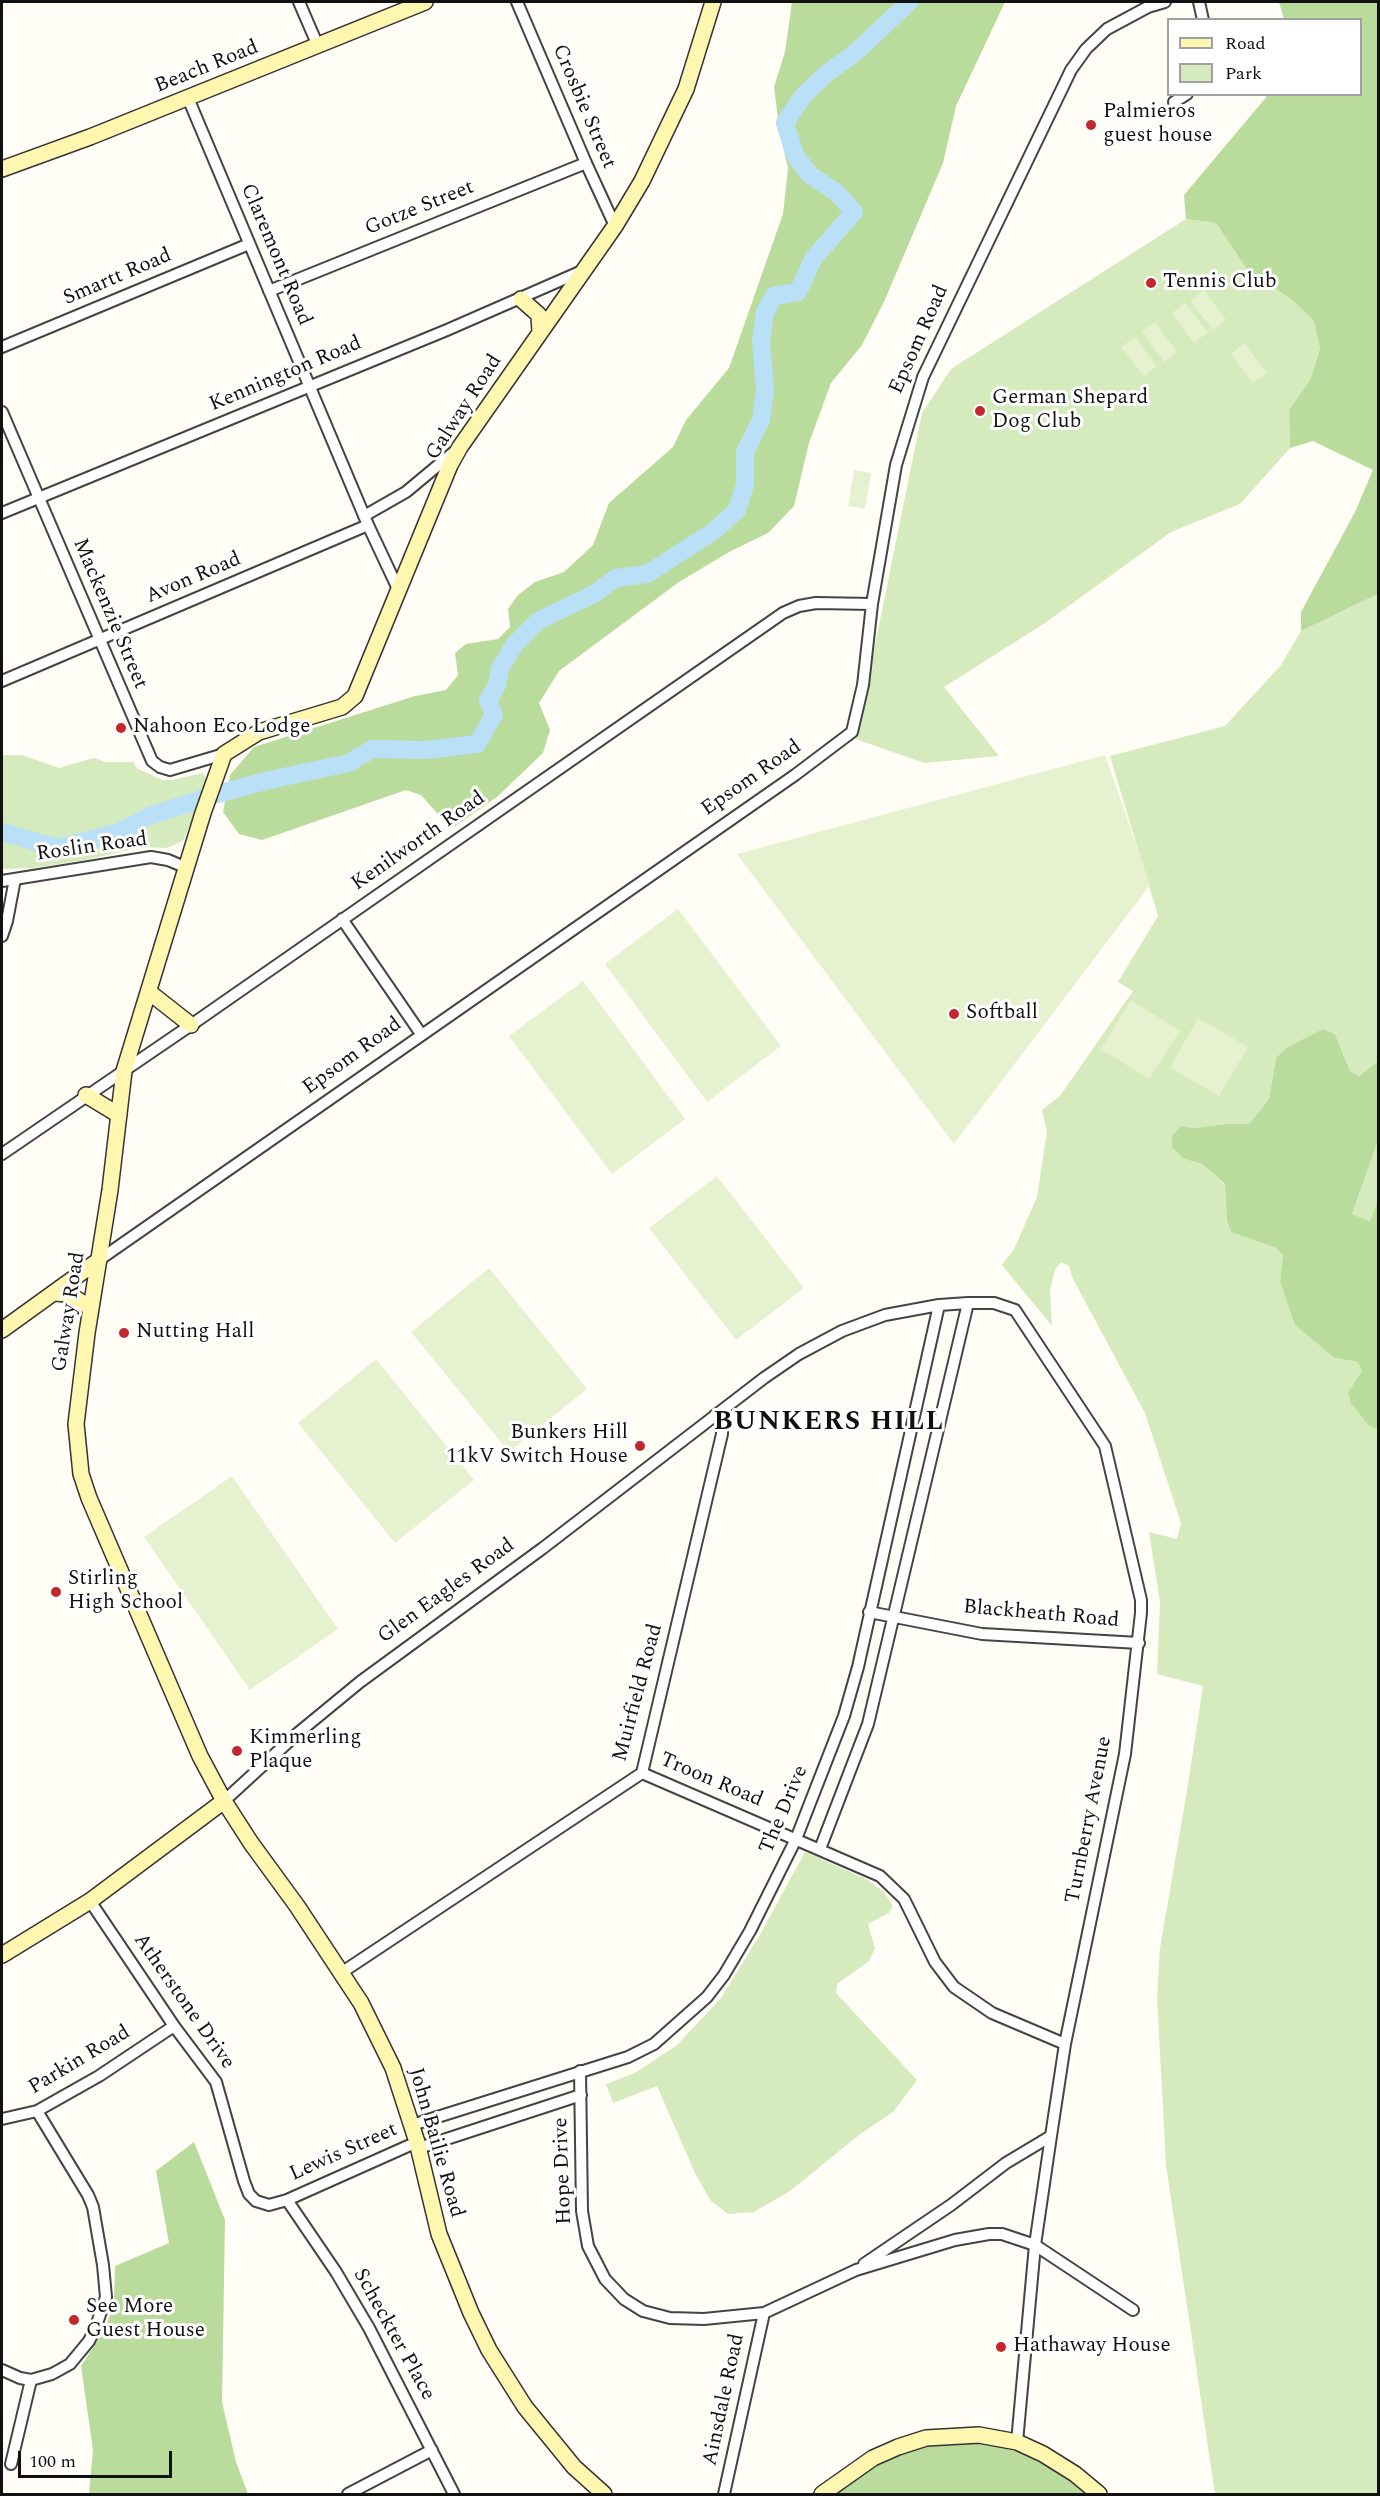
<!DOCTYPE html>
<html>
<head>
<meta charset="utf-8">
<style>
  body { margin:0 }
  #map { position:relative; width:1380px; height:2496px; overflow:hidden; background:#fffdf5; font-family:Spectral,serif }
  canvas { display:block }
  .frame { position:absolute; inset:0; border:3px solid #111; pointer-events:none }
  .legend { position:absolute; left:1167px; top:18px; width:195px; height:78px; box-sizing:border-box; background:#fff; border:2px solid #a0a0a0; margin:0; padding:8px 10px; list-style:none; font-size:18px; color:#111 }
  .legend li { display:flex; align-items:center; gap:12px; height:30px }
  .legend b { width:30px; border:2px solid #a0a0a0 }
  .scale { position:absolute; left:18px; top:2451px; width:154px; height:27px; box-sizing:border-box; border:3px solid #111; border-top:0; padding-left:8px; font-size:18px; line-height:21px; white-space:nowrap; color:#111; -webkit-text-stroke:4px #fff; paint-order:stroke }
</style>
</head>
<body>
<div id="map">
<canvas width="1380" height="2496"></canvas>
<div class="frame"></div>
<ul class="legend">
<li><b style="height:8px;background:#fff6b0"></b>Road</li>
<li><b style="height:16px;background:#d5ebbd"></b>Park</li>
</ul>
<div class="scale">100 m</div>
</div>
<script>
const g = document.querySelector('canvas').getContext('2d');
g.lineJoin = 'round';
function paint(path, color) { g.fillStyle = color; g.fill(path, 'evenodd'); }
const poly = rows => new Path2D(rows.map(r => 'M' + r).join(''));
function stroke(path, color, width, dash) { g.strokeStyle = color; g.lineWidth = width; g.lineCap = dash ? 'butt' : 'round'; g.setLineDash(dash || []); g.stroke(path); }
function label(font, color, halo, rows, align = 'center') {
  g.font = font + ' Spectral,serif'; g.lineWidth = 6; g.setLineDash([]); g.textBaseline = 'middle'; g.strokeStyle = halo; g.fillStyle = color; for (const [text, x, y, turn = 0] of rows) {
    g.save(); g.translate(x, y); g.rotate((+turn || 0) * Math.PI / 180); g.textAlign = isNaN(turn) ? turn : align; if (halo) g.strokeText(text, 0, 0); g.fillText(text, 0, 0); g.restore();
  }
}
const green = poly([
  [1186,219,1216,223,1248,271,1291,299,1314,321,1320,349,1310,380,1289,410,1290,448,1240,504,1171,532,1048,621,944,687,999,756,924,763,856,739,922,413,951,369],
  [1378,594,1378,1061,1359,1076,1350,1071,1335,1034,1276,1058,1269,1099,1249,1124,1226,1124,1195,1128,1181,1126,1184,1159,1202,1164,1225,1185,1227,1221,1231,1232,1276,1248,1283,1255,1280,1281,1335,1358,1358,1362,1362,1371,1348,1392,1350,1402,1368,1425,1378,1430,1378,2494,1215,2494,1166,2165,1157,1998,1160,1948,1187,1791,1203,1686,1157,1674,1160,1602,1149,1532,1177,1539,1181,1523,1145,1413,1073,1279,1069,1266,1061,1262,1055,1270,1050,1290,1052,1326,1002,1265,1014,1249,1037,1197,1047,1131,1042,1110,1060,1096,1133,991,1118,982,1158,916,1110,756,1225,726,1281,665,1301,631],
  [2,755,22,755,59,768,94,758,105,762,133,762,138,769,163,780,172,780,203,773,208,782,183,841,167,848,143,847,84,860,33,868,2,869],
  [1378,1141,1378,1200,1370,1221,1352,1214],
  [805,1852,866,1879,884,1892,893,1906,889,1913,868,1924,875,1948,869,1961,837,1984,836,1993,917,2080,893,2112,859,2135,790,2191,754,2212,728,2214,711,2201,696,2175,657,2086,613,2103,606,2084,635,2073,676,2046,721,1998,761,1933]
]);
const forest = poly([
  [792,2,1005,2,956,106,943,163,884,302,862,345,831,383,809,443,794,506,768,533,729,552,679,582,559,671,539,703,550,730,543,753,497,797,454,827,443,820,421,795,406,790,262,840,239,834,223,812,230,775,254,747,415,696,446,690,458,675,455,653,466,644,498,639,510,627,508,609,518,595,535,582,564,572,593,545,609,503,673,447,686,420,729,368,783,214,788,168,780,134,774,87,785,52],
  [1279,2,1378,2,1378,594,1301,631,1301,612,1355,512,1373,470,1313,441,1290,448,1289,410,1310,380,1320,349,1314,321,1291,299,1248,271,1216,223,1186,219,1184,195,1268,95,1360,94,1360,20,1284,19],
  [1323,1029,1335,1034,1350,1071,1359,1076,1378,1061,1378,1141,1352,1214,1370,1221,1378,1200,1378,1430,1368,1425,1350,1402,1348,1392,1362,1371,1358,1362,1335,1358,1295,1325,1280,1281,1283,1255,1276,1248,1231,1232,1227,1221,1225,1184,1202,1164,1184,1159,1172,1147,1172,1136,1181,1126,1195,1128,1226,1124,1249,1124,1269,1099,1276,1058,1288,1047],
  [194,2142,225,2220,222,2402,236,2462,248,2494,89,2494,93,2450,81,2366,105,2329,114,2303,115,2266,169,2243,156,2171],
  [953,2442,990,2444,1028,2455,1065,2477,1085,2494,832,2494,872,2465,917,2446]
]);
const pitch = poly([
  [1204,290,1226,320,1213,330,1190,301],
  [1185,303,1208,332,1194,343,1172,313],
  [1155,322,1177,352,1164,362,1142,332],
  [1135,337,1157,366,1144,376,1121,347],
  [1244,343,1267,373,1253,383,1231,354],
  [854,470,871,473,865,509,848,506],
  [1105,755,1150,885,954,1144,737,854],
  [678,909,781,1046,707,1102,605,964],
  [583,981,685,1119,612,1174,509,1036],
  [1131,1000,1180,1031,1149,1079,1101,1049],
  [1198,1018,1248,1047,1219,1096,1170,1068],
  [717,1176,804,1288,736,1340,649,1228],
  [489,1268,587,1389,509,1452,411,1332],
  [376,1359,474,1480,395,1543,298,1423],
  [232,1476,338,1629,250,1690,144,1537]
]);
const river = poly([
  [2,832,58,848,119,832,152,815,214,795,265,781,349,763,372,749,425,750,477,744,494,715,488,700,497,685,500,668,515,644,538,621,594,594,616,578,647,574,714,531,737,510,745,485,745,452,761,420,765,391,761,341,765,312,774,296,798,292,813,259,854,212,836,192,810,175,795,155,785,123,802,97,826,74,856,52,909,2]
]);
const street = poly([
  [299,2,318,46],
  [517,2,586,163,615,226],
  [1199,2,1203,20],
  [188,98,368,525,399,591],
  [1174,102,1187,94],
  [269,291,586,163],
  [2,347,249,244],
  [2,412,152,761,160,767,170,770,224,754],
  [2,513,447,330,582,271],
  [364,516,406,492,454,452],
  [2,681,368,525],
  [2,881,151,857,168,860,187,868],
  [342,919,421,1034],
  [2,936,7,921,15,879],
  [2,1154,191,1025,783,613,799,606,816,603,872,604],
  [99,1260,795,775,852,732,863,685,872,604,896,465,923,377,1071,70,1086,49,1107,29,1148,7,1165,2],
  [869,1612,982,1634,1139,1643],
  [642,1773,880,1876,904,1899,935,1962,954,1987,992,2013,1065,2044],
  [224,1801,298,1733,360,1682,543,1548,764,1378,799,1354,842,1331,885,1315,939,1305,968,1303,994,1303,1015,1310,1105,1446,1141,1600,1141,1613,1125,1754,1065,2044,1051,2136,1035,2245,1017,2442],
  [820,1849,868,1724,968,1303],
  [90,1901,174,2026,216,2082,244,2181,249,2194,256,2201,269,2205,287,2200,417,2142],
  [341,1973,642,1773,722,1434,722,1427,715,1415],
  [580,2071,582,2211,588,2246,605,2279,624,2299,643,2311,670,2318,704,2319,764,2313,856,2270,955,2240,989,2234,1002,2234,1035,2245,1133,2310],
  [2,2119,37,2111,99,2076,174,2026],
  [412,2125,628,2057,654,2044,707,1997,724,1975,750,1931,796,1839,844,1716,858,1667,939,1305],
  [419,2148,581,2095],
  [287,2200,336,2272,369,2328,454,2494],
  [864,2264,951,2205,1006,2163,1051,2136],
  [2,2370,20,2378,31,2380,52,2374,70,2364,89,2341,95,2329,106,2297,103,2265,93,2207,88,2195,37,2111],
  [11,2464,31,2380],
  [348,2494,432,2450],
  [724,2494,764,2313]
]);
const secondary = poly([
  [2,169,90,137,425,2],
  [521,299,539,315,540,333],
  [149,992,191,1025],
  [86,1095,119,1115],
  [54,1293,68,1294,91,1308],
  [2,1330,99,1260],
  [2,1955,90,1901,224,1801],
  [604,2494,574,2467,525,2407,489,2350,471,2313,439,2234,417,2142,393,2068,361,2003,297,1906,251,1843,224,1801,200,1756,89,1498,81,1474,76,1424,87,1333,110,1190,124,1071,203,813,224,754,259,732,342,707,355,696,450,465,460,447,615,226,642,181,686,89,713,2],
  [822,2494,873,2458,898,2447,926,2438,979,2435,1017,2442,1043,2454,1075,2474,1099,2494]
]);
const markers = [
  [1091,125,6,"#c4262e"],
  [1151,283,6,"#c4262e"],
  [980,411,6,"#c4262e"],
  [121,728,6,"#c4262e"],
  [954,1014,6,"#c4262e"],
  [124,1333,6,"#c4262e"],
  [640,1446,6,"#c4262e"],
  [56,1592,6,"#c4262e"],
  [237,1751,6,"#c4262e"],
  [74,2320,6,"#c4262e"],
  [1001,2347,6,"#c4262e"]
];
const streetNames = [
  ["Beach Road",207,68,-22],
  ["Crosbie Street",583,107,67],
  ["Gotze Street",420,209,-22],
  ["Claremont Road",275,255,67],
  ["Smartt Road",118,278,-23],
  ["Epsom Road",920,340,-66],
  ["Kennington Road",286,375,-23],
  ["Galway Road",465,408,-57],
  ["Avon Road",194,579,-23],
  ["Mackenzie Street",109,614,67],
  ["Epsom Road",752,779,-35],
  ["Kenilworth Road",419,842,-35],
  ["Roslin Road",92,848,-8],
  ["Epsom Road",353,1057,-36],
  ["Galway Road",70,1312,-81],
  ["Glen Eagles Road",447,1592,-36],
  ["Blackheath Road",1041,1615,5],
  ["Muirfield Road",639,1693,-75],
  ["Troon Road",711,1781,23],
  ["The Drive",785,1810,-67],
  ["Turnberry Avenue",1090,1820,-79],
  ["Atherstone Drive",183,2002,55],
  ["Parkin Road",80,2061,-31],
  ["John Bailie Road",435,2143,74],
  ["Lewis Street",344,2153,-24],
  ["Hope Drive",564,2171,-92],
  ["Scheckter Place",393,2335,61],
  ["Ainsdale Road",725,2400,-78]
];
const poiNames = [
  ["Palmieros",1103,113],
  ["guest house",1103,137],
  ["Tennis Club",1163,283],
  ["German Shepard",992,399],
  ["Dog Club",992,423],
  ["Nahoon Eco Lodge",133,728],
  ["Softball",966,1014],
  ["Nutting Hall",136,1333],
  ["Bunkers Hill",628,1434,"right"],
  ["11kV Switch House",628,1458,"right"],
  ["Stirling",68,1580],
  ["High School",68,1604],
  ["Kimmerling",249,1739],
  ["Plaque",249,1763],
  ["See More",86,2308],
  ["Guest House",86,2332],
  ["Hathaway House",1013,2347]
];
const districtNames = [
  ["BUNKERS HILL",829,1424]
];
paint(green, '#d5ebbd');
paint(forest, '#b9dc9c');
paint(pitch, '#e6f2cf');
stroke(river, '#b9e0f7', 18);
stroke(street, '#444', 14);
stroke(secondary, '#333', 18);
stroke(street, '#fff', 10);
stroke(secondary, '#fff6b0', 15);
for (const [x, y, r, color] of markers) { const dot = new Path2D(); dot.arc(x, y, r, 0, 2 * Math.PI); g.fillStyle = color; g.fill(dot); stroke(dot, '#fff', 2); }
label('21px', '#111', '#fff', streetNames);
label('21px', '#111', '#fff', poiNames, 'left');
g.letterSpacing = '1.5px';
label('bold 27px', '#111', '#fff', districtNames);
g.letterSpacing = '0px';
</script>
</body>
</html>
